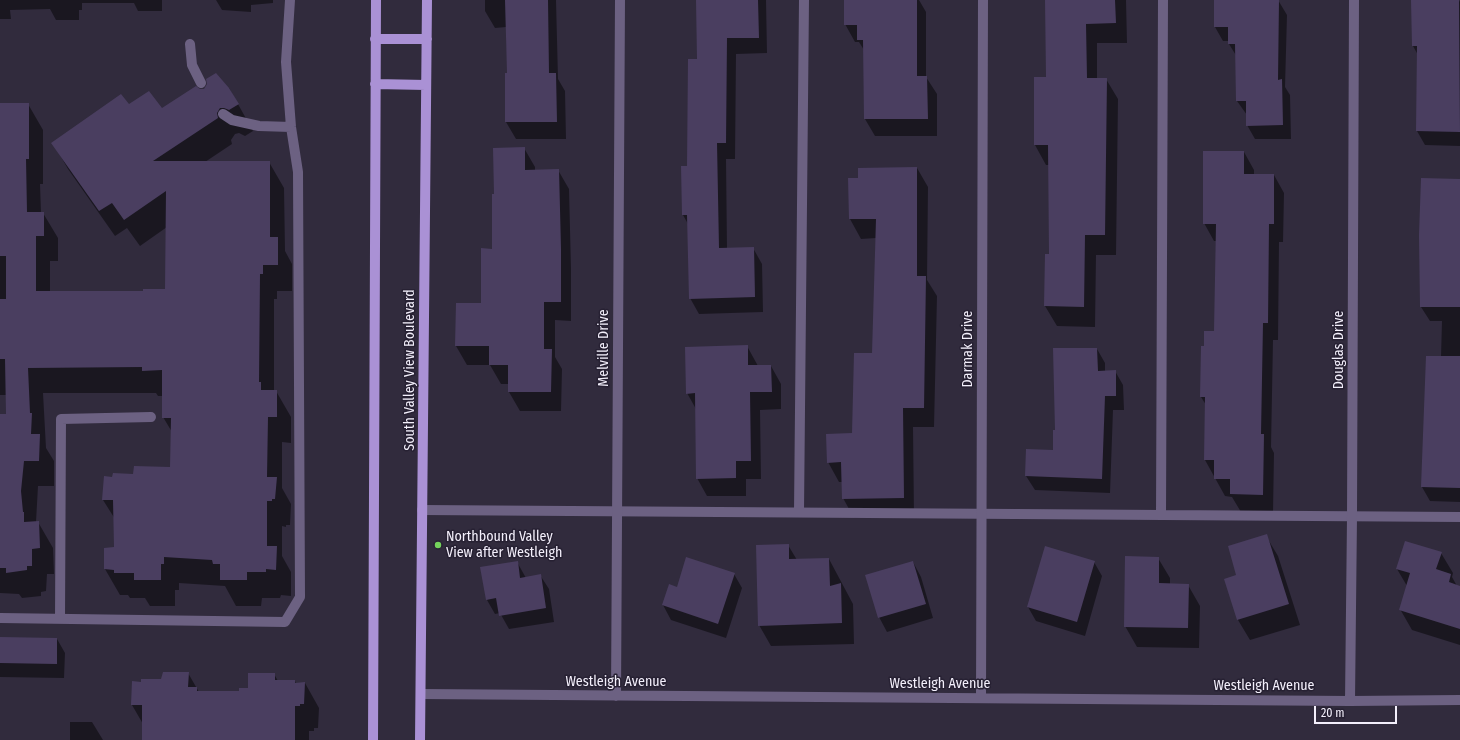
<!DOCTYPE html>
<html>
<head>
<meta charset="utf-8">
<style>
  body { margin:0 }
  #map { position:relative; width:1460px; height:740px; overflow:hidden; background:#312b3d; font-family:"Fira Sans Condensed",sans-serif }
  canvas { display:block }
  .scale { position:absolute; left:1314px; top:706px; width:83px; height:18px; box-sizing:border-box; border:2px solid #f3effb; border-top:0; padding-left:5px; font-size:12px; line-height:14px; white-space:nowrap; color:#f3effb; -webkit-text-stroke:3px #272133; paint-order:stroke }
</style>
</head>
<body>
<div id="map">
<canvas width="1460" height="740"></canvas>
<div class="scale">20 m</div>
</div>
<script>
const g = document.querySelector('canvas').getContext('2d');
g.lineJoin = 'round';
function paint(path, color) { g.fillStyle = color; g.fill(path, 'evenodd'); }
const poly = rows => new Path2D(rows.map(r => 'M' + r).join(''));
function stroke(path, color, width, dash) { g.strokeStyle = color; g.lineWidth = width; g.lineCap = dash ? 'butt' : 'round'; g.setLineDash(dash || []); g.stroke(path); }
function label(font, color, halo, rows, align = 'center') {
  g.font = font + ' "Fira Sans Condensed",sans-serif'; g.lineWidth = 3; g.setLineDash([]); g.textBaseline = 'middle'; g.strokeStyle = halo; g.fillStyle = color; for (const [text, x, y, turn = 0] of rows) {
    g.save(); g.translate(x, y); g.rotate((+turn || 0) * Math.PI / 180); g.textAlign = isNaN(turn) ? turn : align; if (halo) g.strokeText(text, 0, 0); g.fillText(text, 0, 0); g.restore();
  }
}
const shadow = poly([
  [0,0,162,0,162,11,138,11,134,3,82,3,82,10,79,10,79,20,56,20,50,9,10,10,11,19,0,19],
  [216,0,273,0,273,3,251,5,251,12,222,10],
  [485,0,556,0,558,79,565,91,566,139,516,139,506,122,506,74,508,74,506,27,495,28,485,11],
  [697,0,766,0,767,53,736,54,735,159,726,159,727,249,753,248,762,264,763,312,699,314,690,298,688,224,683,215,698,60],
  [845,0,919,0,926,12,926,77,937,94,937,136,875,136,865,119,864,50,859,42,855,42,845,24],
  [1046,0,1126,0,1127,43,1097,43,1097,79,1106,79,1118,99,1116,255,1096,255,1095,327,1057,326,1045,306,1050,255,1049,165,1046,165,1035,145,1035,78,1047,78],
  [1215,0,1278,0,1287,15,1285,87,1290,95,1291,139,1255,139,1247,125,1247,115,1237,101,1237,57,1229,44,1229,41,1223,41,1215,27],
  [1459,0,1460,2,1460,146,1425,145,1417,131,1418,55,1413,46],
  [229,88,253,131,245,136,239,133,235,134,231,140,232,144,205,162,269,162,284,188,285,251,292,264,292,291,277,291,277,299,274,299,274,391,276,391,291,417,291,443,282,442,282,488,291,504,290,525,286,525,286,527,282,526,282,556,291,572,291,596,281,595,280,598,262,598,261,606,236,606,225,586,179,583,179,590,175,590,175,606,150,606,145,598,130,598,128,595,120,595,105,569,105,549,115,548,115,519,103,500,113,478,171,468,172,432,163,417,163,396,158,396,156,393,43,393,46,448,54,461,54,486,38,486,36,522,38,522,53,548,54,574,47,574,46,591,41,592,41,596,22,598,19,594,0,593,0,415,7,415,6,395,0,395,0,104,28,104,43,130,43,184,40,184,41,213,43,213,58,238,58,261,50,261,50,292,144,292,166,290,167,227,140,246,127,228,115,236,68,169,53,143,128,106,162,110,200,90],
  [524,148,535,167,535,171,558,170,569,189,571,269,571,321,555,320,555,357,562,369,561,411,520,411,509,392,509,384,501,384,490,365,467,365,456,346,482,304,494,250,495,195],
  [1244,152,1254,170,1254,175,1274,175,1284,193,1283,242,1279,242,1278,340,1273,340,1271,447,1274,453,1273,513,1241,512,1232,497,1225,496,1205,460,1206,405,1201,397,1205,347,1215,332,1217,241,1214,241,1204,223],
  [917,168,928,187,927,280,937,296,934,427,913,427,914,517,854,518,843,498,842,482,839,482,828,462,853,434,873,354,876,238,861,239,850,219,849,179,859,179],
  [1460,180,1460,502,1430,501,1422,487,1441,357,1442,321,1430,321,1421,307,1420,235],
  [747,346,758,366,771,366,781,384,781,409,760,410,761,479,746,479,746,496,707,496,697,478,696,409,687,393],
  [1097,349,1105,363,1105,371,1115,371,1123,385,1124,410,1113,410,1110,493,1035,490,1026,476,1027,450,1054,451,1056,431],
  [1266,536,1278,556,1300,625,1250,640,1238,620,1238,575],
  [788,545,797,560,829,559,853,604,854,644,771,646,759,625],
  [1441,553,1453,573,1452,577,1457,586,1460,587,1460,645,1412,630,1400,609,1407,586,1397,569],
  [1158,558,1170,578,1170,585,1188,585,1200,606,1199,648,1137,647,1125,626],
  [517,562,526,578,540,575,549,589,554,622,509,629,500,613,495,614,487,600],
  [913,562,921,577,933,618,887,632,879,617],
  [1094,562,1102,576,1085,636,1036,621,1028,607],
  [734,574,742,588,726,638,671,620,663,605,669,585,677,588],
  [0,638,57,639,65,653,64,678,0,677],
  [188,673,199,692,240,692,249,689,274,674,278,681,295,681,296,684,305,683,319,708,318,728,314,728,314,731,309,731,309,740,143,740,143,724,132,705,142,683,162,680],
  [70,722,92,722,103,740,70,740]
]);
const building = poly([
  [505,0,548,0,549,73,556,73,557,122,505,122,505,73,507,73],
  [696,0,758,0,759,38,727,38,726,143,717,143,719,248,754,247,755,297,689,299,687,215,682,215,681,166,687,166,688,59,697,59],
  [844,0,917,0,917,76,927,76,928,119,864,119,863,40,857,40,857,25,844,25],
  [1045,0,1115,0,1116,23,1086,24,1087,78,1107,78,1105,235,1085,235,1084,307,1044,306,1045,254,1049,254,1048,145,1034,145,1034,77,1046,77],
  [1214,0,1279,0,1278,80,1282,79,1283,125,1246,126,1246,101,1236,101,1235,44,1228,44,1228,27,1214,27],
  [1411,0,1459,0,1460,132,1416,131,1417,46,1412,46],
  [216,73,229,88,239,104,229,110,224,108,220,108,217,113,218,118,153,161,270,161,270,237,278,237,278,265,263,265,263,274,260,274,259,382,261,382,261,390,277,390,277,417,268,417,267,477,277,477,275,499,272,499,272,501,267,501,267,546,277,546,276,570,266,569,266,572,247,572,247,580,220,580,220,564,213,564,212,560,164,557,164,564,161,564,161,580,134,580,134,573,114,573,114,570,104,569,104,548,114,547,113,500,102,500,104,476,112,477,113,473,133,474,134,466,170,467,171,418,162,418,162,370,142,371,142,367,28,368,30,413,32,413,31,434,40,434,39,461,24,461,21,491,23,512,24,512,24,522,39,521,40,548,32,549,32,566,27,566,27,570,6,573,6,568,0,568,0,414,6,414,5,359,0,359,0,299,6,299,6,256,0,256,0,103,29,103,29,159,26,159,27,212,44,212,44,236,36,236,36,291,143,291,143,289,165,289,166,191,124,220,112,203,99,211,51,143,121,94,129,104,149,91,162,108,196,86,200,89,204,89,207,84,206,79],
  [525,147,525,170,559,169,561,249,561,302,544,302,544,349,552,349,551,392,508,392,508,365,489,365,489,346,455,346,456,303,481,303,481,248,492,249,492,194,494,194,493,148],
  [1203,151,1244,151,1244,174,1274,174,1274,224,1269,224,1268,323,1263,323,1261,434,1264,434,1263,495,1230,494,1230,479,1214,479,1214,460,1204,460,1205,397,1200,397,1201,346,1204,346,1204,331,1214,331,1216,224,1203,224],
  [917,167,917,276,926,276,924,408,903,408,904,498,842,499,841,462,827,463,826,434,852,433,854,353,872,353,876,219,849,219,848,178,858,178,858,168],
  [1421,178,1460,179,1460,307,1420,307,1419,235],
  [748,345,748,365,771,365,772,392,750,392,751,461,736,461,736,478,696,479,695,393,686,394,685,347],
  [1053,348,1097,348,1098,371,1116,370,1116,396,1105,396,1102,479,1025,476,1026,449,1053,450,1053,430,1055,430],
  [1426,356,1460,356,1460,488,1421,487],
  [1267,534,1289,604,1237,620,1224,579,1236,575,1228,546],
  [1405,541,1442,552,1436,569,1451,574,1449,582,1460,586,1460,629,1399,610,1410,573,1396,569],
  [789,544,789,559,829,558,830,586,841,583,842,623,758,626,756,545],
  [1045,546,1095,561,1077,622,1027,607],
  [1125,556,1159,557,1159,583,1189,584,1188,628,1124,627],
  [686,557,735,573,718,624,662,605,669,584,677,587],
  [518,561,520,578,541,574,546,608,499,616,496,598,486,600,480,567],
  [913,561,926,604,878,618,865,575],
  [0,637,57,638,57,664,0,663],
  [163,672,189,672,188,687,197,687,197,691,239,691,239,688,248,688,248,673,275,673,275,680,295,680,295,683,305,682,304,704,300,704,300,706,295,706,295,740,142,740,142,705,131,705,132,681,141,682,141,679,161,679]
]);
const service = poly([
  [190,44,192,65,201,83],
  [223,114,232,120,259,126,291,127],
  [422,510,1460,517],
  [799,512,804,0],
  [1161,515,1163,0],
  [0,618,285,622,300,597,298,172,291,127,286,62,290,0],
  [60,619,61,419,151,417]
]);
const minor = poly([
  [421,694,1350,701,1460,700],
  [616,696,620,0],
  [981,698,983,0],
  [1350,701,1352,517,1354,0]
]);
const primary = poly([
  [375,39,427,39],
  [375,84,426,85],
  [373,740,376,0],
  [420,740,427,0]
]);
const markers = [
  [438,545,4,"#74d25c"]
];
const streetNames = [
  ["Melville Drive",604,348,-90],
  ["Darmak Drive",968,349,-90],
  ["Douglas Drive",1339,350,-90],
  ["South Valley View Boulevard",410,370,-90],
  ["Westleigh Avenue",616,682],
  ["Westleigh Avenue",940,684],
  ["Westleigh Avenue",1264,686]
];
const poiNames = [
  ["Northbound Valley",446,537],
  ["View after Westleigh",446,553]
];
paint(shadow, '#0007');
paint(building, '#4a3e60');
stroke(service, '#6c6182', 10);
stroke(minor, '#6c6182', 10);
stroke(primary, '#aa91d5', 10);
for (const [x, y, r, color] of markers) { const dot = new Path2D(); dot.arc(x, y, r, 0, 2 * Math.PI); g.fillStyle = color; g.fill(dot); stroke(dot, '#272133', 1.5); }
label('14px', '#f3effb', '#272133', streetNames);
label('14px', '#f3effb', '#272133', poiNames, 'left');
</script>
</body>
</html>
